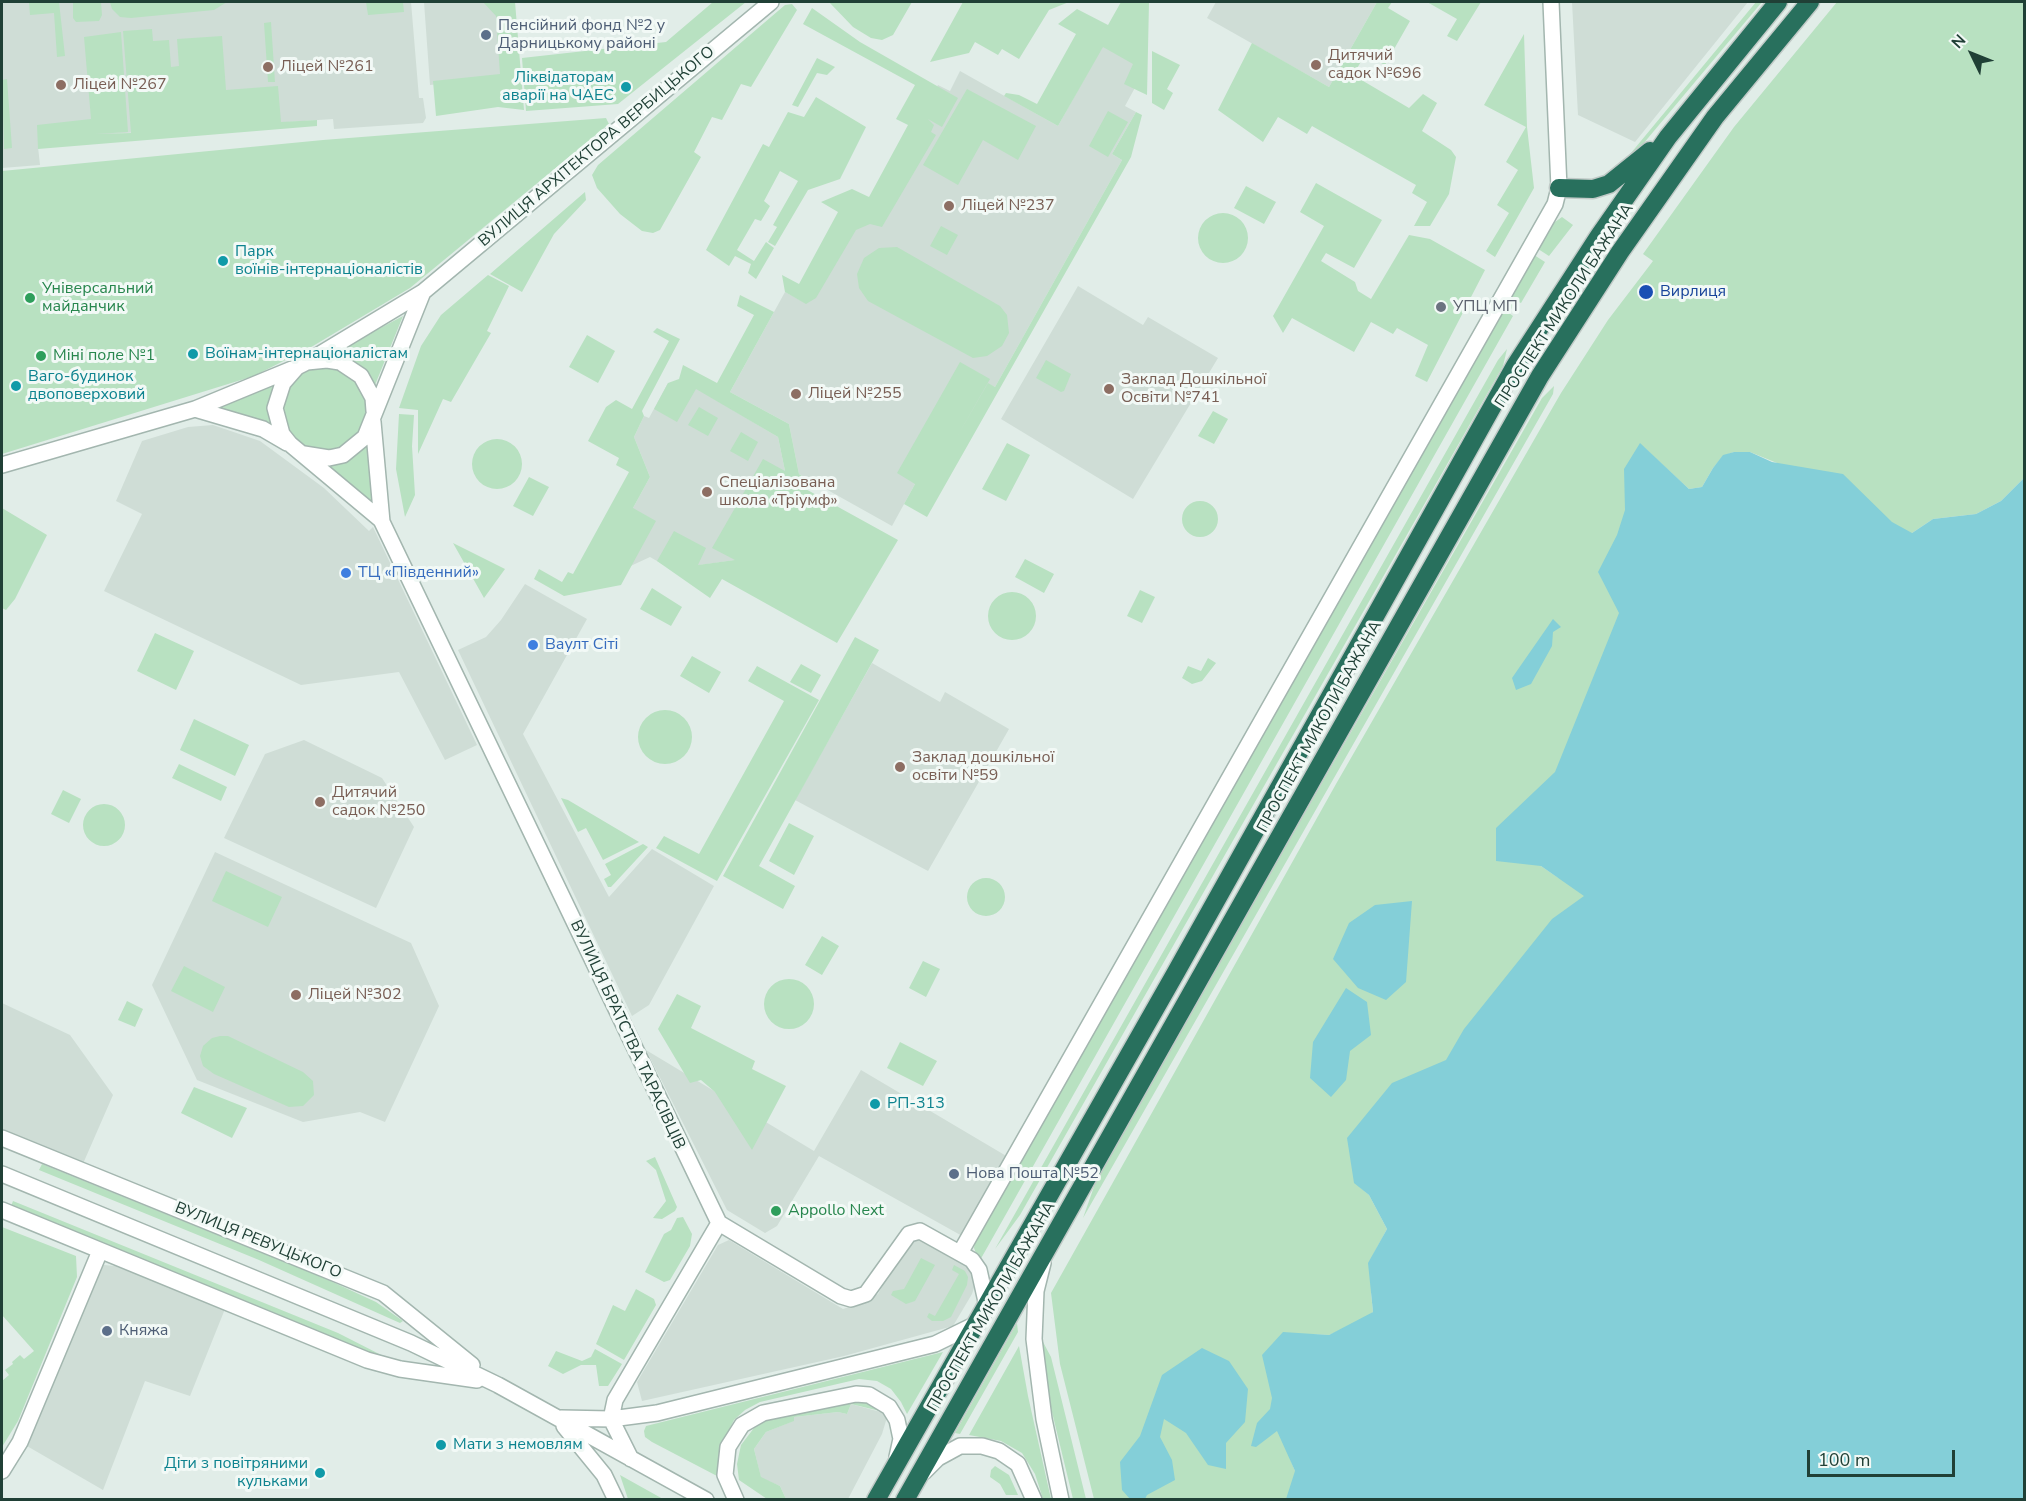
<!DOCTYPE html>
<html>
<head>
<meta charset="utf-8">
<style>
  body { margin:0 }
  #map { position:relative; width:2026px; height:1501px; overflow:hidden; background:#e1ede8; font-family:"Nunito Sans",sans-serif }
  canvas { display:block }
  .frame { position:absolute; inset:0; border:3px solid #204036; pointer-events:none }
  .north { position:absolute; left:1942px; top:24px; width:60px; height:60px; -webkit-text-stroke:4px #f2f9f6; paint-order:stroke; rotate:313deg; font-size:16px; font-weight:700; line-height:24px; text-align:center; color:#204036 }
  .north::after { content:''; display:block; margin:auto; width:21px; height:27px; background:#204036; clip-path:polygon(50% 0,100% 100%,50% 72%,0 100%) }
  .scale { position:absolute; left:1807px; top:1450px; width:148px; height:27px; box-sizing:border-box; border:3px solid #204036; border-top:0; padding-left:8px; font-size:18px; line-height:21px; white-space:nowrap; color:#204036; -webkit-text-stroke:4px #f2f9f6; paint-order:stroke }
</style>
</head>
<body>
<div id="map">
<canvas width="2026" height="1501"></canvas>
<div class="frame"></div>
<div class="north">N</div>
<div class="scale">100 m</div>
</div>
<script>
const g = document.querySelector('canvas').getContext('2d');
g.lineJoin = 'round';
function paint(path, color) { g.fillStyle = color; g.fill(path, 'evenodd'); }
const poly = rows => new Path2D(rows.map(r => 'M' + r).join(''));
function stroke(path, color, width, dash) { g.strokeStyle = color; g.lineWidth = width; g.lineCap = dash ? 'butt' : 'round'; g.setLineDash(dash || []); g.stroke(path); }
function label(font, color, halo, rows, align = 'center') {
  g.font = font + ' "Nunito Sans",sans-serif'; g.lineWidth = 6; g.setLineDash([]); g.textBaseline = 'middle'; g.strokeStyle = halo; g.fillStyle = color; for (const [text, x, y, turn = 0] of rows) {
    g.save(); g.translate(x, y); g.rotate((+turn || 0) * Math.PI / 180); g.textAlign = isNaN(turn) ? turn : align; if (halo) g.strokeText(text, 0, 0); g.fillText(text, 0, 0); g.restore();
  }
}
const built = poly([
  [2,2,411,2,419,98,423,98,426,118,423,123,334,129,333,119,96,135,38,147,40,165,2,168],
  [424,2,513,2,520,76,430,85],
  [1216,2,1377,2,1329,87,1207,18],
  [1572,2,1748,2,1635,142,1578,115],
  [1104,43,1137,61,1137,84,1125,106,1136,112,1112,154,1122,160,995,387,988,384,955,443,959,445,933,493,915,484,892,526,799,474,789,424,730,392,785,292,806,303,852,220,870,217,938,85,950,91,960,71,1058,126],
  [1078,286,1143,325,1148,317,1218,358,1133,499,1001,419],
  [668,383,696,388,778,437,785,471,736,560,671,569,650,557,609,576,599,570,650,477,634,437,644,416,649,418],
  [213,425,260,441,324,488,369,531,373,527,477,745,445,760,399,672,301,685,104,591,142,514,116,501,142,441,188,427],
  [525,584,587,619,523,734,609,897,652,849,714,886,649,1005,632,1016,458,650,486,637,501,620],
  [872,663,940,702,945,692,1009,729,928,871,795,800],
  [304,740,382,778,414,827,376,908,224,838,265,754],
  [215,852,411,943,439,1006,385,1122,360,1112,303,1122,197,1080,152,985],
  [2,1003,70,1035,113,1095,82,1166,2,1132],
  [646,1050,814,1151,861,1070,1008,1157,964,1237,819,1156,777,1226,765,1233,727,1210],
  [930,1239,963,1257,973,1271,976,1282,972,1294,953,1326,844,1356,642,1401,637,1382,718,1245,729,1240,843,1309,867,1301,878,1294,903,1249,913,1241],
  [104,1265,115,1266,225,1309,190,1396,145,1381,103,1490,20,1442,98,1269],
  [851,1404,888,1414,882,1434,848,1499,786,1499,780,1486,761,1478,754,1449,766,1432,793,1421,794,1417,838,1412,847,1414]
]);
const green = poly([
  [37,2,59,2,65,56,57,57,54,13,30,15,29,3],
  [73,2,101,2,102,15,99,21,76,22,73,18],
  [110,2,227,2,214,10,131,18,120,17,112,9],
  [366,2,403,2,404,12,368,15],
  [483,2,515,2,524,110,498,107,436,116,433,81,500,74,496,16],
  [713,2,746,2,618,104,526,111,522,58,666,42],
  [829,2,912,2,893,35,882,40,871,38,853,27],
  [963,2,1069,2,1049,10,1019,59,1002,49,998,55,975,42,969,53,930,62],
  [1121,2,1149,2,1147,95,1124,84,1133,64,1103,47,1058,126,1004,96,1006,93,1019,95,1037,104,1076,34,1058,24,1077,9,1108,25],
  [1377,2,1392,2,1388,8,1410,21,1385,65,1365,55,1353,75,1409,108,1423,94,1437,103,1422,131,1451,150,1456,157,1449,194,1430,226,1414,226,1427,202,1412,193,1416,185,1312,126,1307,134,1278,117,1263,142,1218,110,1252,43,1329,87],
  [1427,2,1481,2,1457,41,1447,36,1457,19],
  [1756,2,1762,2,1638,150,1626,159],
  [1837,2,2024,2,2024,478,2001,501,1976,514,1933,519,1912,533,1643,560,1541,866,1557,877,1576,884,1585,896,1361,1188,1369,1195,1387,1229,1374,1253,1371,1293,1373,1312,1363,1320,1329,1335,1307,1334,1290,1459,1295,1471,1296,1499,1094,1499,1060,1364,1051,1293,1336,784,1561,393,1608,320,1653,261,1643,254,1734,127],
  [1640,444,1689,489,1702,487,1713,468,1723,456,1734,452,1750,452,1777,463,1688,496],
  [792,4,797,10,751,87,741,84,722,120,712,117,694,152,701,157,660,230,653,233,642,231,620,214,597,188,592,175,598,165,785,5],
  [812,8,860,42,958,98,942,127,928,119,934,125,931,132,936,135,882,227,870,224,856,230,816,298,806,304,785,292,782,275,799,284,838,212,821,202,852,189,869,197,908,125,896,119,915,85,803,24],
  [271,22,275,82,268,82,264,23],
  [152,29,153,41,169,40,171,67,179,66,177,39,222,36,226,90,278,86,281,122,317,120,317,126,38,149,37,125,91,119,84,37,121,32,128,132,95,134,131,133,123,31],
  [1524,34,1527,127,1534,188,1495,257,1486,251,1509,213,1497,205,1518,170,1506,162,1526,127,1484,105],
  [1152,51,1180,65,1167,89,1173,93,1164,110,1152,103],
  [817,58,835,67,827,75,817,73,798,107,792,105],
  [7,79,12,148,4,149,2,80],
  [967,89,1036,126,1018,160,983,140,958,185,923,165],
  [816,97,866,127,840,179,808,190,775,246,768,242,777,227,773,225,798,181,780,171,764,201,770,206,761,221,755,219,737,250,754,261,766,242,774,248,756,279,748,273,751,264,735,256,729,266,706,250,763,144,769,147,788,112,804,117],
  [1108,111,1128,122,1108,157,1089,146],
  [1136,112,1142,115,1131,157,927,517,904,504,915,484,897,473,960,362,990,379,954,442,988,383,995,387,1122,160,1112,154],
  [606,118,609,124,410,288,313,346,254,376,2,454,2,171,323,140],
  [1316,183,1382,220,1354,268,1326,253,1321,261,1355,282,1358,291,1371,299,1409,235,1430,239,1485,270,1427,382,1415,376,1428,345,1397,328,1393,334,1371,322,1354,352,1292,318,1283,333,1273,316,1324,226,1300,212],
  [1246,186,1276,202,1264,224,1234,208],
  [585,192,586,200,554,234,522,292,490,274],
  '1198 238a25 25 0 1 1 50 0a25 25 0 1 1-50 0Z',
  [1562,217,1573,225,1549,256,1535,247,1545,229],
  [941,226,958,235,947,255,930,246],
  [897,247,1000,306,1007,315,1009,333,1002,346,987,356,973,358,868,301,859,288,857,274,864,258,879,248],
  [1531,253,1545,262,1521,303,1516,301,1509,313,1513,316,979,1262,974,1248,975,1240],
  [488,275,509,286,487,331,491,333,451,402,443,399,418,454,418,410,399,408,421,346,441,315],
  [740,295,774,312,730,392,789,424,799,474,805,478,802,487,898,540,837,643,722,579,710,598,657,561,674,531,706,548,698,565,735,560,712,548,763,459,785,471,778,437,696,389,677,422,654,409,668,383,679,379,683,365,717,383,754,315,737,306],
  [403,316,375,385,363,367,345,357,331,354],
  [657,328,680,339,642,411,644,416,634,437,650,477,633,508,656,521,621,585,564,596,534,579,539,569,562,582,568,572,573,574,629,472,616,465,619,458,588,441,606,407,616,400,632,409,669,341,653,332],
  [587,335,615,351,598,383,569,367],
  [1507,349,1503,366,1020,1215,995,1249,1498,360],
  [1046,360,1071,374,1064,391,1061,392,1036,378],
  '282 408a42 42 0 1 1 84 0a42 42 0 1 1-84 0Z',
  [275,384,268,401,271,425,213,407],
  [1554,386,1553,394,1083,1218,1096,1181,1243,921,1542,398],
  [699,407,718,418,708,436,688,425],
  [1213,411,1228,419,1214,444,1198,436],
  [399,414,414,415,412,446,415,495,405,517,396,469],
  [741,432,758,442,748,461,730,451],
  '472 464a25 25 0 1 1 50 0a25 25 0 1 1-50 0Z',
  [1007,443,1030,455,1006,501,982,489],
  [368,444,375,506,323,463,338,462,356,455],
  [529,477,549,487,533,516,513,506],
  '1182 519a18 18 0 1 1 36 0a18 18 0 1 1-36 0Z',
  [2,508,47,535,15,599,6,610,2,608],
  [453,543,505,569,484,598],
  [1025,559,1054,574,1044,593,1015,577],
  [652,588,682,607,671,626,640,609],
  [1140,590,1155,597,1142,623,1127,616],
  '988 616a24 24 0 1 1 48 0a24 24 0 1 1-48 0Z',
  [155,633,194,651,176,690,137,671],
  [855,637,879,650,759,866,795,886,783,909,723,876],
  [692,656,721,672,709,693,680,676],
  [1208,658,1216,663,1202,681,1192,684,1182,678,1188,666,1201,671],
  [801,664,821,675,811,693,790,682],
  [757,666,819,700,717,881,656,848,664,836,699,854,784,701,748,681],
  '638 737a27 27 0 1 1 54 0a27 27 0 1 1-54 0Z',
  [194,719,249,745,235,776,180,750],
  [179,764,227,787,221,801,172,778],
  [63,790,81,799,69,823,51,814],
  [561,798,568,800,639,842,603,860,586,828,578,832],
  '83 825a21 21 0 1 1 42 0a21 21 0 1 1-42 0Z',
  [789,823,814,836,794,875,769,861],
  [643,844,648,847,611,887,608,887,604,879,611,875,605,864],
  [226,871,282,897,268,927,212,901],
  '967 897a19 19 0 1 1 38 0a19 19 0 1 1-38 0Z',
  [822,936,839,946,822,975,805,965],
  [923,961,940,969,926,997,909,988],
  [184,966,225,987,213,1012,171,991],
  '764 1004a25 25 0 1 1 50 0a25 25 0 1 1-50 0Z',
  [677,994,701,1006,691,1028,755,1061,752,1069,786,1086,752,1150,715,1092,701,1080,690,1083,658,1029],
  [127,1001,143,1009,135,1027,118,1020],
  [220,1036,228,1036,303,1072,313,1081,314,1095,303,1106,289,1107,214,1074,203,1066,200,1056,203,1046,212,1038],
  [900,1042,937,1061,923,1086,887,1068],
  [194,1087,247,1108,232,1138,181,1113],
  [655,1157,677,1207,675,1211,662,1219,653,1218,666,1201,656,1170,646,1161],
  [42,1164,324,1278,376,1302,403,1321,400,1323,259,1260,39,1170],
  [13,1201,338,1333,391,1360,340,1343,10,1209],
  [683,1217,692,1234,690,1246,670,1280,664,1282,645,1272,664,1234,671,1230,677,1218],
  [2,1227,76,1256,77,1277,18,1421,2,1447,2,1381,9,1375,5,1370,13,1364,12,1362,20,1355,24,1359,34,1351,2,1315],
  [921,1258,935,1265,915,1301,906,1304,891,1295,893,1291,904,1289],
  [954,1265,965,1271,968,1277,967,1285,951,1317,943,1321,932,1321,927,1317,929,1313,935,1316,959,1274,952,1270],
  [636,1289,654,1299,656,1305,624,1360,596,1344,613,1305,625,1311],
  [1017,1323,1018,1332,960,1434,955,1433],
  [1043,1342,1051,1357,1086,1499,1073,1499,1045,1383,1040,1344],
  [1019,1346,1028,1396,1051,1499,1043,1499,1035,1474,1022,1453,1001,1441,969,1435],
  [595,1349,622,1364,608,1386,599,1386,596,1365,581,1365,563,1374,548,1366,556,1351,582,1361,591,1357],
  [943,1352,907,1414,901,1402,891,1389,877,1381,859,1379,760,1402,745,1410,734,1420,728,1432,718,1462,717,1476,652,1442,645,1437,644,1431,646,1426],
  [864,1399,884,1412,851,1404,847,1414,838,1412,794,1417,794,1421,766,1432,754,1449,761,1477,780,1486,786,1499,767,1499,739,1480,737,1464,741,1445,754,1428,775,1415],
  [995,1466,1009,1475,1018,1495,1006,1495,1000,1484,990,1477,991,1470],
  [620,1475,663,1499,628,1499]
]);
const water = poly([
  [1640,443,1689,489,1702,487,1713,468,1723,455,1734,452,1750,452,1772,462,1843,474,1892,522,1912,533,1933,519,1976,514,2001,501,2024,478,2024,1499,1286,1499,1295,1471,1277,1431,1256,1447,1251,1446,1257,1423,1270,1409,1272,1398,1262,1355,1283,1332,1329,1335,1373,1312,1368,1263,1387,1229,1369,1195,1354,1183,1347,1138,1392,1083,1446,1060,1464,1029,1552,919,1584,896,1541,866,1496,861,1496,828,1555,772,1619,613,1598,572,1617,535,1625,510,1624,469],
  [1553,619,1561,627,1553,632,1552,646,1531,684,1516,690,1512,678],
  [1412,901,1406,982,1386,1000,1358,988,1333,959,1349,923,1375,905],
  [1346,988,1367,1002,1371,1035,1350,1051,1346,1080,1331,1097,1310,1078,1313,1042],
  [1202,1348,1229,1361,1248,1389,1245,1422,1226,1443,1226,1469,1208,1465,1186,1433,1164,1419,1160,1437,1172,1460,1175,1480,1147,1495,1145,1499,1130,1499,1122,1490,1120,1462,1140,1436,1162,1375]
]);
const minor = poly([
  [307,362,423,292,771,2],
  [195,409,263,429,287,443],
  [374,411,373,398,361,376,340,362,327,360,307,362,297,367,283,383,275,408,282,434,290,444,381,520],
  [373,422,382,522,719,1223,841,1296,851,1299,866,1294,909,1234,920,1231,972,1260,979,1270,987,1306],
  [304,454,329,458,343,455,365,437,423,292],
  [2,465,195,409,292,369],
  [2,1138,383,1293,472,1365],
  [2,1174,411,1343,498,1385,706,1500],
  [2,1210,367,1360,400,1369,477,1380],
  [960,1253,1555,204,1559,188,1551,2],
  [1043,1263,1036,1291,1034,1339,1044,1419,1061,1500],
  [561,1418,611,1419,657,1413,935,1344,976,1324],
  [564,1426,604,1475,616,1500],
  [631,1459,611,1419,615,1400,719,1223],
  [2,1471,20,1442,100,1251],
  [924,1472,938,1458,960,1446,982,1446,999,1451,1018,1464,1034,1500],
  [736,1500,725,1475,728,1447,742,1425,763,1413,856,1394,869,1395,889,1407,897,1420,901,1439,897,1457]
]);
const highway = poly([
  [1559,188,1593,189,1609,184,1650,151],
  [876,1500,1175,974,1515,366,1599,236,1668,137,1778,2],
  [905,1500,1540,376,1620,252,1715,117,1810,2]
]);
const markers = [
  [486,35,6,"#5c6f8a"],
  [1316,65,6,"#8d6e63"],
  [268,67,6,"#8d6e63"],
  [61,85,6,"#8d6e63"],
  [626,87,6,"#0f9aa8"],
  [949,206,6,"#8d6e63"],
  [223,261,6,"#0f9aa8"],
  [1646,292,8,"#1a4fb4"],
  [30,298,6,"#2e9e5b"],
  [1441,307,6,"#6b7280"],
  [193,354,6,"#0f9aa8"],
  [41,356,6,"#2e9e5b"],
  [16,386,6,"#0f9aa8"],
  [1109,389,6,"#8d6e63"],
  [796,394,6,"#8d6e63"],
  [707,492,6,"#8d6e63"],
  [346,573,6,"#3f7fe0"],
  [533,645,6,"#3f7fe0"],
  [900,767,6,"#8d6e63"],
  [320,802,6,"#8d6e63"],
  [296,995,6,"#8d6e63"],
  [875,1104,6,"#0f9aa8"],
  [954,1174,6,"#5c6f8a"],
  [776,1211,6,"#2e9e5b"],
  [107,1331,6,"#5c6f8a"],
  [441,1445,6,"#0f9aa8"],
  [320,1473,6,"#0f9aa8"]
];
const serviceNames = [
  ["Пенсійний фонд №2 у",498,26],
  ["Дарницькому районі",498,44],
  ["Нова Пошта №52",966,1174],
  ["Княжа",119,1331]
];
const educationNames = [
  ["Дитячий",1328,56],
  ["садок №696",1328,74],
  ["Ліцей №261",280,67],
  ["Ліцей №267",73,85],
  ["Ліцей №237",961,206],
  ["Заклад Дошкільної",1121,380],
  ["Освіти №741",1121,398],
  ["Ліцей №255",808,394],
  ["Спеціалізована",719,483],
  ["школа «Тріумф»",719,501],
  ["Заклад дошкільної",912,758],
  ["освіти №59",912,776],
  ["Дитячий",332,793],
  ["садок №250",332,811],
  ["Ліцей №302",308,995]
];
const cultureNames = [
  ["Ліквідаторам",614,78,"right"],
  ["аварії на ЧАЕС",614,96,"right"],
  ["Парк",235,252],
  ["воїнів-інтернаціоналістів",235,270],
  ["Воїнам-інтернаціоналістам",205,354],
  ["Ваго-будинок",28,377],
  ["двоповерховий",28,395],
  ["РП-313",887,1104],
  ["Мати з немовлям",453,1445],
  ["Діти з повітряними",308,1464,"right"],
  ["кульками",308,1482,"right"]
];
const streetNames = [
  ["ВУЛИЦЯ АРХІТЕКТОРА ВЕРБИЦЬКОГО",597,147,-40],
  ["ПРОСПЕКТ МИКОЛИ БАЖАНА",1565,306,-57],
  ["ПРОСПЕКТ МИКОЛИ БАЖАНА",1320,727,-61],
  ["ВУЛИЦЯ БРАТСТВА ТАРАСІВЦІВ",627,1035,65],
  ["ВУЛИЦЯ РЕВУЦЬКОГО",258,1241,22],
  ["ПРОСПЕКТ МИКОЛИ БАЖАНА",992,1307,-60]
];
const leisureNames = [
  ["Універсальний",42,289],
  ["майданчик",42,307],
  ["Міні поле №1",53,356],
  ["Appollo Next",788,1211]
];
const transitNames = [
  ["Вирлиця",1660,292]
];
const worshipNames = [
  ["УПЦ МП",1453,307]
];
const shopNames = [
  ["ТЦ «Південний»",358,573],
  ["Ваулт Сіті",545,645]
];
paint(built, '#cfddd6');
paint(green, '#b8e1c1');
paint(water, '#84cfd8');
stroke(minor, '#a3b6af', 18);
stroke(highway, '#c1cac7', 21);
stroke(minor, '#fff', 15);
stroke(highway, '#28705d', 18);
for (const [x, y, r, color] of markers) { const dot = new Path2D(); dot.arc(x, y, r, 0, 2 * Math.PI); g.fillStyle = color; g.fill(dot); stroke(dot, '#f2f9f6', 2); }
label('16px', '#4e5e75', '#f2f9f6', serviceNames, 'left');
label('16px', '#785e54', '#f2f9f6', educationNames, 'left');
label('16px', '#0d838f', '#f2f9f6', cultureNames, 'left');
label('16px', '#204036', '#f2f9f6', streetNames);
label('16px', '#27864d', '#f2f9f6', leisureNames, 'left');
label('16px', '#164399', '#f2f9f6', transitNames, 'left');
label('16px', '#5b616d', '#f2f9f6', worshipNames, 'left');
label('16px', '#366cbe', '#f2f9f6', shopNames, 'left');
</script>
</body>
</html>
